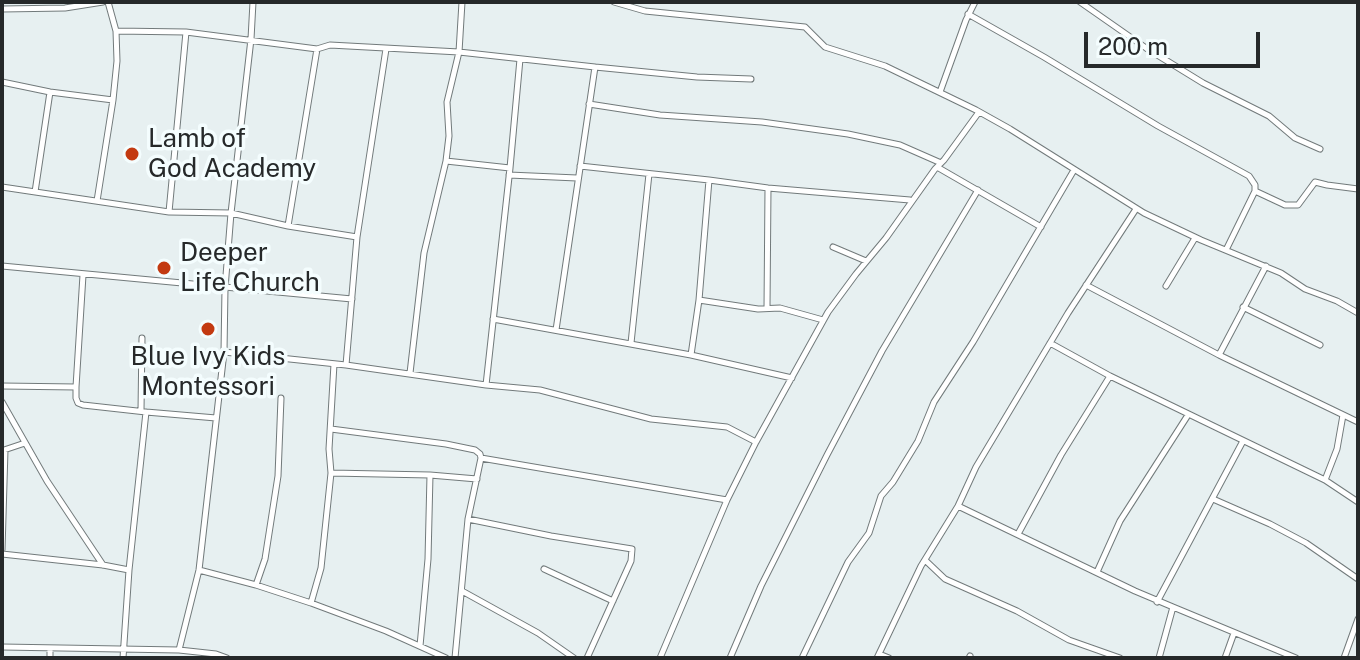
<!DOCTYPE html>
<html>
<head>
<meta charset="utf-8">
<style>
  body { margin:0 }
  #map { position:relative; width:1360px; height:660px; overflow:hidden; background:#e7f0f1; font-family:"Public Sans",sans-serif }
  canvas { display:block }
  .frame { position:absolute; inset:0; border:4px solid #26292a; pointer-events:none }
  .scale { position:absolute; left:1084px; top:32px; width:176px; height:36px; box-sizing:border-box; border:4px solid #26292a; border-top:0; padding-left:10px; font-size:24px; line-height:28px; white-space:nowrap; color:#26292a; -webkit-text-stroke:6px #f4fdfe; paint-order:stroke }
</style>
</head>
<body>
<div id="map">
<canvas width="1360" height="660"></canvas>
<div class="frame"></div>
<div class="scale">200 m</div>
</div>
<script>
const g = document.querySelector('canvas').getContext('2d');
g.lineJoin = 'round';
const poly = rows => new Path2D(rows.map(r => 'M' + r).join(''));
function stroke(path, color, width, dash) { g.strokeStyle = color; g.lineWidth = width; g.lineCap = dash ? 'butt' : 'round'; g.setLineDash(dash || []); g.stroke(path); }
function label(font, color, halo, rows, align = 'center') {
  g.font = font + ' "Public Sans",sans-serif'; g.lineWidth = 7; g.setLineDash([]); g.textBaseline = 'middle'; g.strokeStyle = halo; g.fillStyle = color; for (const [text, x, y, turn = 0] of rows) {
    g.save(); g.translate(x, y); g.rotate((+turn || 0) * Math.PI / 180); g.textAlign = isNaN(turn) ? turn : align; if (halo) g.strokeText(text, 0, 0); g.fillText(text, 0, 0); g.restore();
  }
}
const minor = poly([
  [614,2,645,11,805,27,825,47,885,66,976,110,1010,129,1144,213,1201,240,1281,273,1305,289,1337,301,1358,313],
  [1080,2,1146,48,1203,83,1269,116,1295,138,1320,149],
  [2,9,65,8,103,2],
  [968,14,1044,57,1158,126,1249,176,1255,185,1255,191,1226,250],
  [116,31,186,32,317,49,330,45,459,52,595,67,556,330],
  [595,67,697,77,751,79],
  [2,82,50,92,113,100],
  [940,92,966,20,975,2],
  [589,104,660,115,762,122,848,134,900,145,941,163],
  [446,161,510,168],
  [580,166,709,180,699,300,691,355],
  [937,167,1041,227],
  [509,175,577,178],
  [709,180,768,188,910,200],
  [2,187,169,212,231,213,288,226,357,237],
  [1255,191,1285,205,1298,205,1315,182,1327,185,1358,189],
  [35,192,50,92],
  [97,201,113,100,117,61,116,31,108,2],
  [169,212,186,32],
  [288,226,317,49],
  [833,247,866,261],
  [2,266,352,299],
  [83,275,76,387,76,398,78,403,83,405,146,412],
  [1086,285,1219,355,1358,422],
  [1166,286,1195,238],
  [699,300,758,309,780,308,823,320],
  [1243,307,1320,345],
  [767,308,768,188],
  [493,319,691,355,792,378],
  [631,343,649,174],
  [1050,343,1110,376,1325,480,1358,502],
  [224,352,346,365,486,385,540,390,651,419,727,427,756,442],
  [1219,355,1266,266],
  [346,365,357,237,386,49],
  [410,373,424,253,446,161,449,136,447,102,459,52,462,2],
  [486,385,510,168,520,59],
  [2,386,76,387],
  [2,402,47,481,103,565],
  [141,411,142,338],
  [331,429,446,444,475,450,480,454,481,458,727,500],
  [4,450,25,443],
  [331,473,430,475,477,479],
  [1325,480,1337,449,1343,415],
  [1213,499,1270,524,1306,543,1358,579],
  [958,506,1135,591,1173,607,1159,658],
  [468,519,551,536,632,549,631,561,587,658],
  [1018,534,1061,455,1110,376],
  [2,550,5,450],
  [2,554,103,565,129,570],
  [925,560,945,579,1017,611,1069,640,1120,658],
  [544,569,613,601],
  [199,570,256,585,311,603,386,631,446,658],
  [1097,572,1120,521,1188,415],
  [256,585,265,559,278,476,281,398],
  [462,591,538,633,574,658],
  [1157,602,1243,441],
  [311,603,321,568,331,473,329,449,334,364],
  [1173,607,1296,658],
  [420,646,428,559,430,475],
  [2,647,179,650,216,654,227,658],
  [179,650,199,570,224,352,225,288,231,213,251,39,253,2],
  [879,654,889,658],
  [50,658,50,649],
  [123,658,129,570,146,412,216,418],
  [455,658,468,519,481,458],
  [660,658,727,500,756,442,828,312,856,274,886,238,935,169,944,160,979,112],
  [730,658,761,586,827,455,882,351,978,190],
  [802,658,848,562,869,533,881,496,893,482,918,441,934,402,973,342,1074,170],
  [877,658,921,566,958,506,976,467,1068,313,1136,209],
  [969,658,970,656],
  [1225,658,1234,633],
  [1344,658,1358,619]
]);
const markers = [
  [132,154,8,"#c33a11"],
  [164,268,8,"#c33a11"],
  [208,329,8,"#c33a11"]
];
const poiNames = [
  ["Lamb of",148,139],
  ["God Academy",148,169],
  ["Deeper",180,253],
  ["Life Church",180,283],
  ["Blue Ivy Kids",208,357,"center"],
  ["Montessori",208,387,"center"]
];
stroke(minor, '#727a7b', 7);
stroke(minor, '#fff', 5);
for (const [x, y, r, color] of markers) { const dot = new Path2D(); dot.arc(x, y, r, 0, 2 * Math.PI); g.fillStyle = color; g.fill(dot); stroke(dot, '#f4fdfe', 3); }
label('26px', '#26292a', '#f4fdfe', poiNames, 'left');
</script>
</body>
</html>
